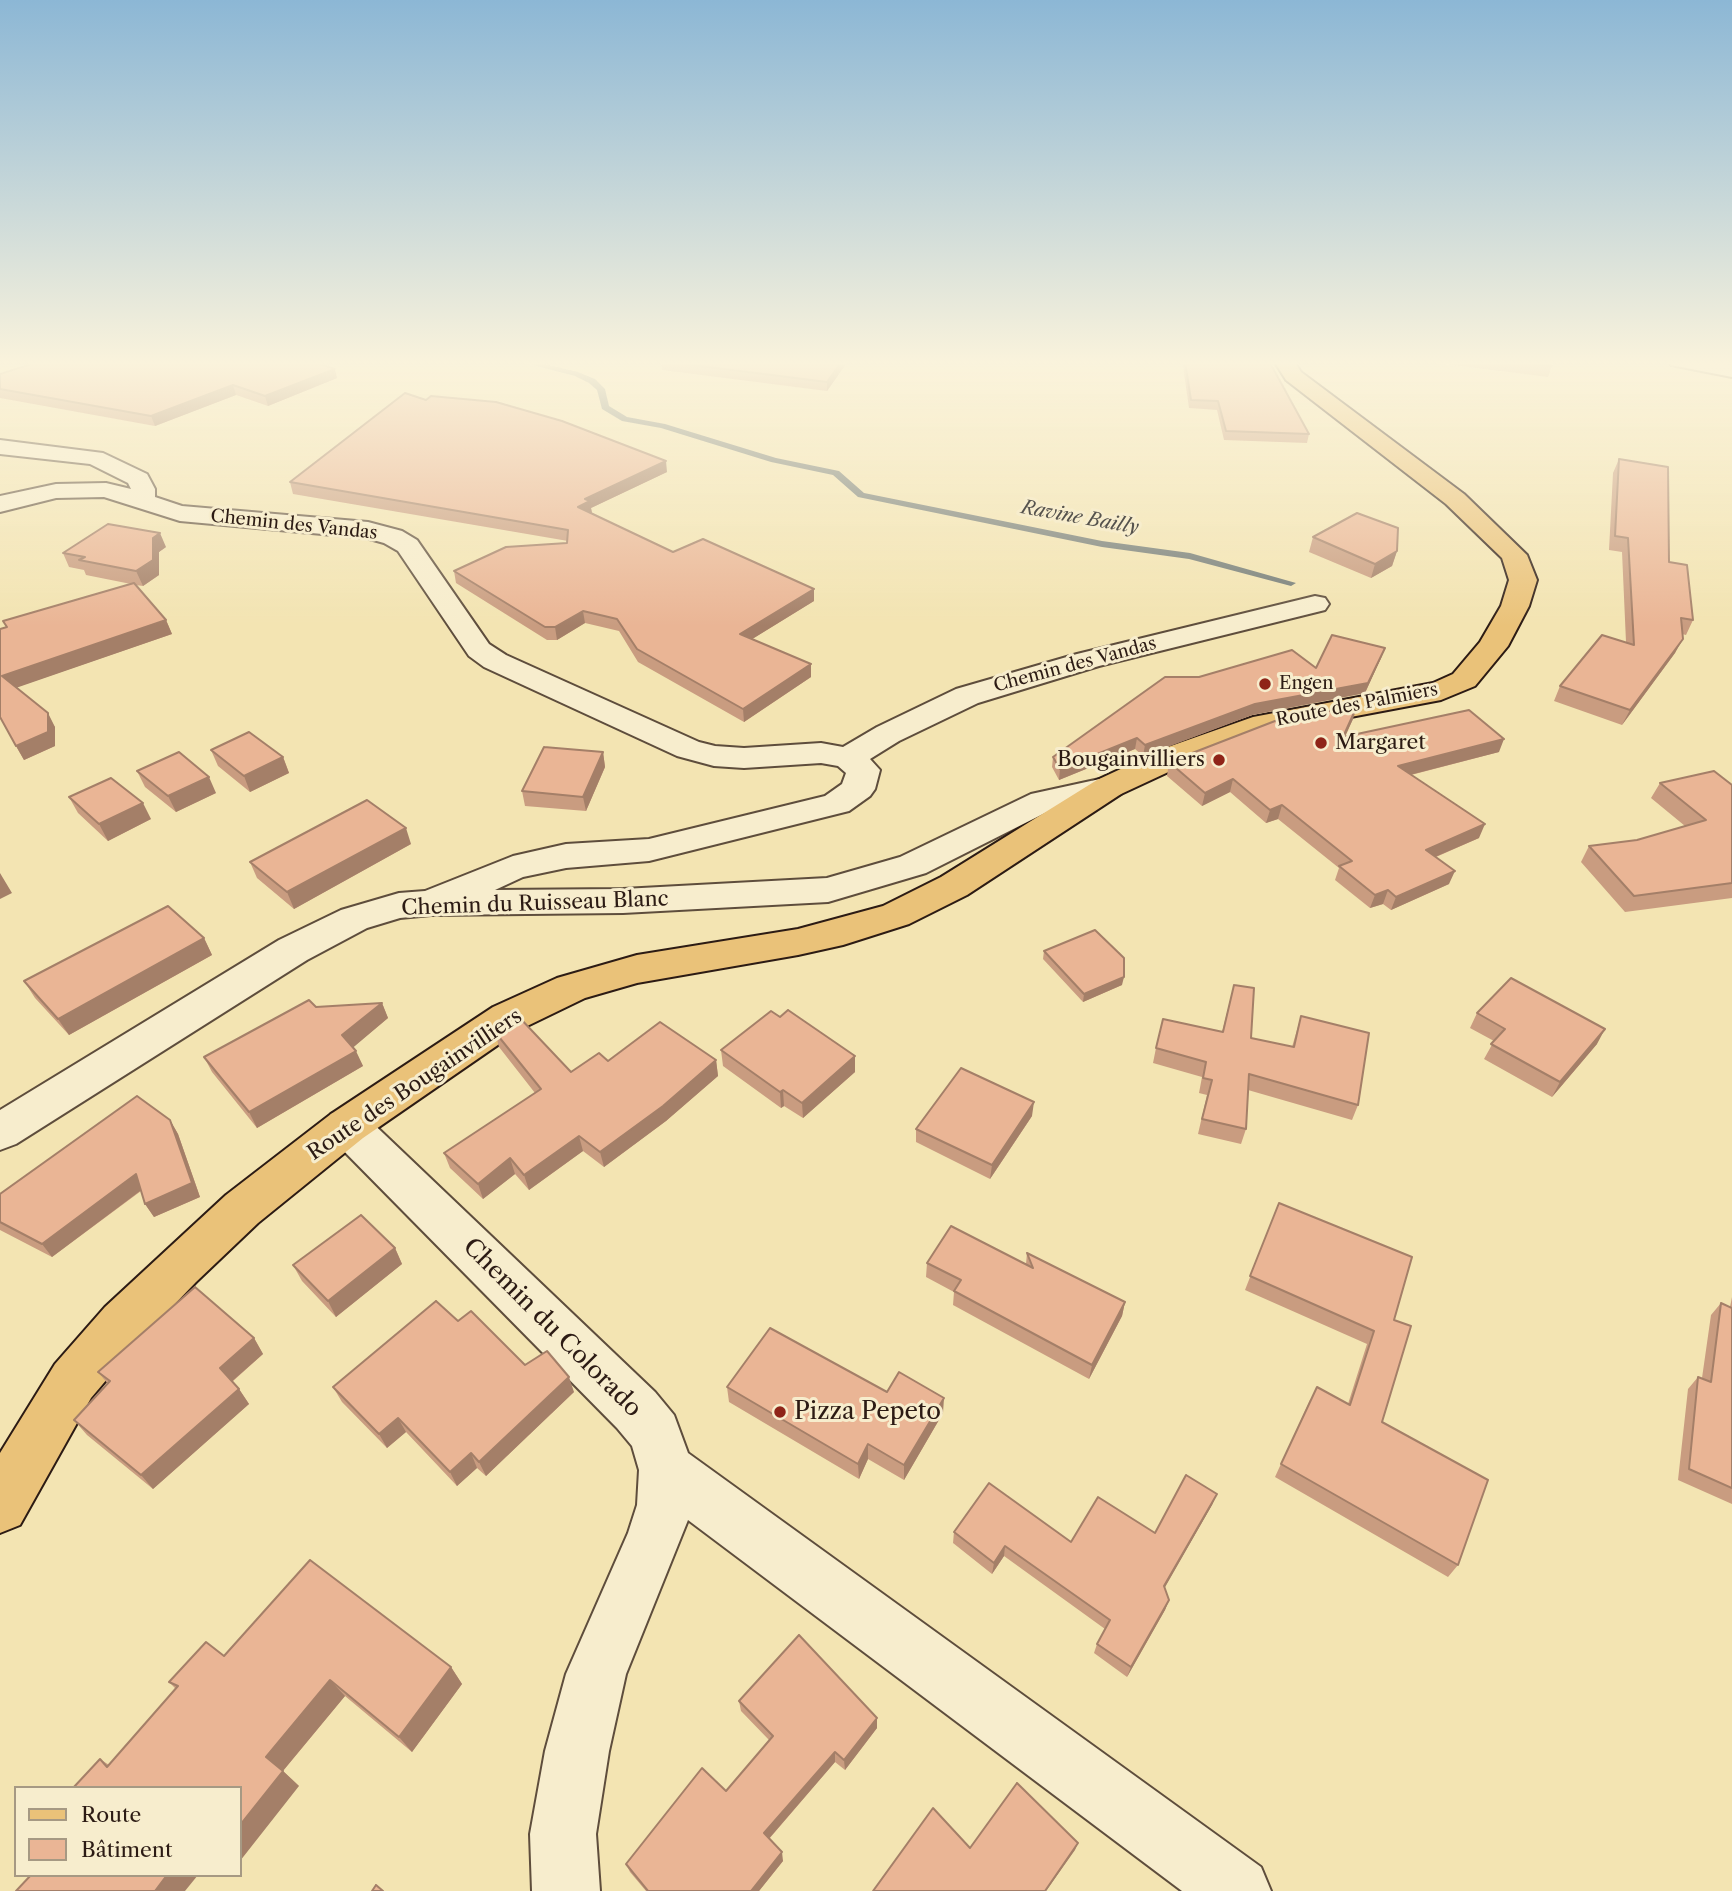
<!DOCTYPE html>
<html>
<head>
<meta charset="utf-8">
<style>
  body { margin:0 }
  #map { position:relative; width:1732px; height:1891px; overflow:hidden; background:#f3e4b2; font-family:"Libre Caslon Text",serif }
  canvas { display:block }
  .legend { position:absolute; left:14px; top:1786px; width:228px; height:91px; box-sizing:border-box; background:#f7edcd; border:2px solid #a69983; margin:0; padding:9px 12px; list-style:none; font-size:21px; color:#2c1b14 }
  .legend li { display:flex; align-items:center; gap:14px; height:35px }
  .legend b { width:35px; border:2px solid #a69983 }
</style>
</head>
<body>
<div id="map">
<canvas width="1732" height="1891"></canvas>
<ul class="legend">
<li><b style="height:9px;background:#eac279"></b>Route</li>
<li><b style="height:19px;background:#eab595"></b>Bâtiment</li>
</ul>
</div>
<script>
const g = document.querySelector('canvas').getContext('2d');
g.lineJoin = 'round';
const poly = rows => new Path2D(rows.map(r => 'M' + r).join(''));
function paint(path, color) { g.fillStyle = color; g.fill(path, 'evenodd'); }
function stroke(path, color, width, dash) { g.strokeStyle = color; g.lineWidth = width; g.lineCap = dash ? 'butt' : 'round'; g.setLineDash(dash || []); g.stroke(path); }
function label(font, color, halo, rows, align = 'center') {
  g.font = font + ' "Libre Caslon Text",serif'; g.lineWidth = 6; g.setLineDash([]); g.textBaseline = 'middle'; g.strokeStyle = halo; g.fillStyle = color; for (const [text, x, y, turn = 0] of rows) {
    g.save(); g.translate(x, y); g.rotate((+turn || 0) * Math.PI / 180); g.textAlign = isNaN(turn) ? turn : align; if (halo) g.strokeText(text, 0, 0); g.fillText(text, 0, 0); g.restore();
  }
}
const stream = poly([
  [517,361,532,361,578,372,595,379,605,389,609,406,627,417,665,424,776,458,839,471,864,493,1102,541,1190,553,1296,583,1291,586,1189,559,1102,547,858,497,833,475,771,462,661,428,622,421,602,409,597,390,589,383,575,376,517,361]
]);
const minor = poly([
  [1668,361,1713,361,1732,365,1732,377,1671,365,1668,361],
  [0,440,103,453,147,474,155,489,155,497,182,506,368,522,402,531,417,540,489,644,506,655,699,742,715,746,744,748,821,743,843,747,877,727,956,689,1077,654,1315,596,1325,598,1329,604,1325,610,1099,666,978,703,899,741,870,759,880,770,875,789,870,796,849,811,649,861,566,868,523,877,495,890,623,889,827,878,900,857,1031,794,1109,777,1121,780,1126,787,1121,794,1053,809,926,873,828,902,623,913,431,915,400,918,367,928,307,960,16,1144,0,1150,0,1110,279,940,341,910,399,893,425,891,513,856,566,844,649,839,825,796,842,784,846,773,838,766,821,763,744,768,714,766,677,756,484,667,469,656,398,551,384,543,366,538,180,521,104,497,56,498,0,512,0,496,56,484,106,483,131,489,128,483,90,464,0,454,0,440],
  [347,1109,363,1114,655,1392,674,1415,688,1453,1261,1867,1271,1891,1182,1891,688,1520,626,1674,609,1751,596,1834,600,1891,532,1891,530,1834,545,1751,566,1674,628,1533,637,1505,639,1470,632,1446,617,1428,331,1138,325,1126,331,1114,347,1109]
]);
const major = poly([
  [1274,361,1294,361,1301,372,1464,494,1527,555,1537,580,1529,606,1508,646,1475,686,1441,700,1271,732,1192,761,1121,794,967,895,909,924,843,945,798,955,637,983,585,998,521,1029,363,1138,258,1223,196,1282,141,1339,91,1398,20,1525,0,1533,0,1453,55,1364,105,1307,226,1195,331,1114,493,1007,557,978,637,955,798,929,883,906,941,877,1097,780,1168,747,1253,717,1433,683,1453,674,1480,642,1501,606,1509,580,1502,558,1446,504,1286,380,1274,361]
]);
const wall = poly([
  [661,361,848,361,827,391,662,370],
  [1184,361,1269,361,1309,434,1307,443,1224,440,1217,410,1189,408,1183,366],
  [1420,361,1550,361,1552,366,1548,377],
  [0,374,337,378,268,406,236,395,155,426,0,398],
  [1619,459,1669,562,1693,620,1686,635,1682,634,1675,653,1622,725,1554,701,1560,686,1626,642,1622,552,1609,550,1613,473],
  [667,472,591,508,592,513,591,513,673,552,814,601,752,639,811,664,811,677,744,722,638,662,619,631,585,623,557,640,547,640,456,583,454,571,567,543,568,541,293,494,290,482],
  [1313,537,1397,551,1392,566,1371,578,1309,552],
  [166,547,159,552,159,575,143,586,135,585,166,620,172,634,17,687,55,727,55,746,24,760,0,718,0,629,131,584,86,575,84,570,69,567,63,553],
  [1385,648,1381,658,1365,693,1252,715,1143,756,1135,749,1059,780,1052,767,1053,757,1199,677,1316,668],
  [1353,719,1345,736,1499,752,1411,775,1479,838,1436,857,1449,884,1391,910,1383,904,1370,908,1335,880,1339,868,1278,819,1266,823,1230,792,1202,806,1167,776,1169,762],
  [211,750,283,757,289,773,250,792,218,766],
  [603,752,605,767,586,811,525,806,522,791],
  [137,771,216,793,176,812,145,787],
  [1660,783,1732,785,1732,898,1625,912,1581,862,1589,846,1637,840,1685,826,1651,798],
  [69,797,151,819,108,841,78,813],
  [411,844,294,909,257,878,250,862],
  [204,938,212,955,69,1035,35,998,24,981],
  [1044,951,1122,985,1083,1002,1043,959],
  [1234,985,1251,1038,1292,1047,1301,1016,1358,1105,1352,1120,1248,1090,1246,1129,1241,1144,1198,1134,1207,1095,1199,1093,1202,1077,1153,1063,1156,1048,1222,1032],
  [382,1003,388,1018,353,1047,363,1066,257,1128,212,1072,204,1057,316,1007],
  [1477,1013,1597,1044,1552,1097,1484,1059,1494,1041,1470,1028],
  [780,1017,855,1056,855,1072,803,1118,784,1106,781,1108,723,1066,721,1050],
  [495,1032,571,1072,608,1061,716,1060,718,1076,666,1121,604,1167,583,1151,529,1190,515,1174,483,1199,450,1168,444,1153,535,1093,499,1047],
  [1032,1116,990,1179,916,1142,916,1129],
  [170,1120,178,1134,200,1197,154,1217,145,1204,141,1191,52,1257,0,1230,0,1194],
  [1279,1203,1394,1320,1382,1422,1458,1565,1448,1577,1275,1477,1310,1400,1348,1404,1367,1344,1245,1290],
  [395,1248,402,1264,336,1317,302,1281,293,1265],
  [1027,1253,1125,1302,1122,1316,1089,1379,953,1305,954,1292,926,1277,927,1263,1026,1264],
  [1732,1297,1732,1504,1678,1480,1688,1389,1698,1377,1702,1378,1711,1315,1721,1303,1730,1307],
  [458,1321,525,1365,574,1392,486,1476,477,1468,457,1486,406,1432,387,1448,342,1402,333,1387],
  [254,1338,263,1354,232,1382,239,1389,249,1404,153,1489,87,1435,74,1420,108,1384,98,1372],
  [727,1387,887,1392,943,1413,904,1480,868,1459,859,1479,729,1402],
  [1217,1494,1212,1505,1164,1588,1169,1600,1165,1610,1127,1677,1094,1653,1097,1644,1105,1629,1004,1556,992,1574,953,1543,954,1532,1071,1542,1155,1533],
  [224,1656,451,1667,462,1684,412,1752,345,1696,283,1771,299,1786,73,1788,100,1759,109,1765,176,1689,169,1682],
  [739,1701,877,1718,877,1728,845,1770,835,1762,769,1839,783,1861,759,1891,646,1891,630,1872,626,1864,726,1791,769,1740,741,1711]
]);
const shadedWall = poly([
  [842,361,848,361,827,391,827,382],
  [335,369,337,378,268,406,265,396],
  [233,385,236,395,155,426,151,416],
  [666,461,667,472,591,508,592,513,580,519,578,507,585,499],
  [160,533,166,547,159,552,159,575,143,586,136,571,153,538],
  [1397,551,1392,566,1371,578,1375,564],
  [814,589,814,601,741,646,740,634],
  [583,611,585,623,557,640,555,627],
  [166,620,172,634,10,690,2,676],
  [1683,639,1675,653,1622,725,1630,710],
  [1385,648,1381,658,1365,693,1252,715,1143,756,1145,745],
  [811,664,811,677,744,722,743,709],
  [1357,706,1353,719,1339,750,1343,737],
  [48,713,55,727,55,746,24,760,16,746],
  [1137,738,1135,749,1059,780,1060,769],
  [1504,739,1499,752,1394,779,1398,766],
  [603,752,605,767,586,811,583,797],
  [283,757,289,773,250,792,244,776],
  [209,777,216,793,176,812,168,796],
  [1233,779,1230,792,1202,806,1205,793],
  [143,803,151,819,108,841,99,824],
  [1282,805,1278,819,1266,823,1270,810],
  [1485,824,1479,838,1421,863,1426,850],
  [406,828,411,844,294,909,287,892],
  [1455,871,1449,884,1391,910,1396,897],
  [0,873,12,893,0,899],
  [1388,890,1383,904,1370,908,1375,895],
  [204,938,212,955,69,1035,58,1019],
  [1124,977,1122,985,1083,1002,1084,994],
  [382,1003,388,1018,349,1051,342,1035],
  [1605,1029,1597,1044,1552,1097,1560,1082],
  [356,1051,363,1066,257,1128,249,1112],
  [855,1056,855,1072,803,1118,802,1103],
  [716,1060,718,1076,666,1121,604,1167,600,1152],
  [783,1090,784,1106,781,1108,780,1092],
  [1034,1102,1032,1116,990,1179,992,1165],
  [170,1120,178,1134,200,1197,154,1217,145,1204],
  [579,1136,583,1151,529,1190,524,1175],
  [510,1158,515,1174,483,1199,478,1184],
  [136,1174,144,1188,52,1257,42,1244],
  [395,1248,402,1264,336,1317,328,1301],
  [1125,1302,1122,1316,1089,1379,1092,1365],
  [254,1338,263,1354,230,1383,220,1368],
  [569,1377,574,1392,486,1476,479,1462],
  [239,1389,249,1404,153,1489,141,1475],
  [944,1398,943,1413,904,1480,904,1465],
  [398,1418,406,1432,387,1448,379,1434],
  [868,1444,868,1459,859,1479,858,1464],
  [471,1453,477,1468,457,1486,450,1472],
  [1217,1494,1212,1505,1160,1596,1164,1586],
  [1005,1546,1004,1556,992,1574,994,1563],
  [1169,1600,1165,1610,1127,1677,1131,1667],
  [451,1667,462,1684,412,1752,399,1737],
  [330,1680,345,1696,282,1772,266,1757],
  [877,1718,877,1728,845,1770,844,1760],
  [835,1752,835,1762,766,1842,764,1833],
  [283,1771,299,1786,240,1861,240,1825],
  [1078,1843,1075,1850,1046,1891,1045,1891],
  [782,1852,783,1861,759,1891,751,1891],
  [167,1875,198,1875,185,1891,155,1891]
]);
const building = poly([
  [40,361,312,361,335,369,265,396,233,385,151,416,0,389,0,374,40,361],
  [661,361,842,361,827,382,661,361],
  [1185,361,1269,361,1309,434,1226,431,1218,401,1191,400,1185,361],
  [1508,361,1550,361,1552,366,1508,361],
  [405,393,426,400,431,396,496,402,562,421,666,461,585,499,590,501,578,507,673,552,703,539,814,589,740,634,811,664,743,709,637,649,617,619,583,611,555,627,545,627,454,571,506,547,567,543,568,530,290,482,405,393],
  [1619,459,1668,467,1669,562,1687,565,1693,620,1681,618,1683,639,1630,710,1560,686,1602,635,1634,645,1628,538,1615,536,1619,459],
  [1357,513,1398,528,1397,551,1375,564,1313,537,1357,513],
  [108,524,160,533,153,538,153,560,136,571,79,560,85,557,63,553,108,524],
  [134,583,166,620,2,676,48,713,48,732,16,746,0,717,0,629,7,627,3,621,134,583],
  [1332,635,1385,648,1368,683,1255,704,1145,745,1137,738,1060,769,1053,757,1165,677,1199,677,1292,650,1316,668,1332,635],
  [1357,706,1343,737,1469,710,1504,739,1398,766,1485,824,1426,850,1455,871,1396,897,1388,890,1375,895,1339,866,1352,861,1282,805,1270,810,1233,779,1205,793,1169,762,1275,721,1357,706],
  [249,732,283,757,244,776,211,750,249,732],
  [544,747,603,752,583,797,522,791,544,747],
  [179,752,209,777,168,796,137,771,179,752],
  [1714,771,1732,785,1732,883,1634,896,1589,846,1637,840,1706,820,1660,783,1714,771],
  [111,778,143,803,99,824,69,797,111,778],
  [367,800,406,828,287,892,250,862,367,800],
  [168,906,204,938,58,1019,24,981,168,906],
  [1095,930,1124,958,1124,977,1084,994,1044,951,1095,930],
  [1511,978,1605,1029,1560,1082,1491,1044,1505,1029,1477,1013,1511,978],
  [1234,985,1254,988,1251,1038,1294,1047,1301,1016,1369,1033,1358,1105,1249,1074,1246,1129,1202,1119,1212,1080,1203,1078,1206,1062,1156,1048,1163,1019,1223,1032,1234,985],
  [309,1000,316,1007,382,1003,342,1035,356,1051,249,1112,204,1057,309,1000],
  [788,1010,855,1056,802,1103,783,1090,780,1092,721,1050,771,1011,780,1017,788,1010],
  [518,1016,571,1072,599,1053,608,1061,660,1022,716,1060,663,1106,600,1152,579,1136,524,1175,510,1158,478,1184,444,1153,541,1089,495,1032,518,1016],
  [961,1068,1034,1102,992,1165,916,1129,961,1068],
  [137,1096,170,1120,192,1183,145,1204,136,1174,42,1244,0,1222,0,1194,137,1096],
  [1279,1203,1412,1257,1394,1320,1411,1326,1382,1422,1488,1480,1458,1565,1281,1464,1317,1387,1350,1405,1374,1331,1250,1276,1279,1203],
  [361,1215,395,1248,328,1301,293,1265,361,1215],
  [951,1226,1033,1268,1027,1253,1125,1302,1092,1365,954,1291,961,1280,927,1263,951,1226],
  [195,1287,254,1338,220,1368,239,1389,141,1475,74,1420,110,1381,98,1372,195,1287],
  [436,1301,458,1321,471,1311,525,1365,547,1351,569,1377,479,1462,471,1453,450,1472,398,1418,379,1434,333,1387,436,1301],
  [1721,1303,1732,1308,1732,1488,1689,1469,1698,1377,1711,1382,1721,1303],
  [770,1328,887,1392,899,1372,944,1398,904,1465,868,1444,858,1464,727,1387,770,1328],
  [1186,1475,1217,1494,1164,1586,1169,1600,1131,1667,1097,1644,1110,1620,1005,1546,994,1563,954,1532,989,1483,1071,1542,1098,1497,1155,1533,1186,1475],
  [310,1560,451,1667,399,1737,330,1680,266,1757,283,1771,240,1825,240,1788,73,1788,100,1759,107,1767,178,1686,169,1682,206,1642,224,1656,310,1560],
  [799,1635,877,1718,844,1760,835,1752,764,1833,782,1852,751,1891,648,1891,626,1864,702,1768,726,1791,773,1736,739,1701,799,1635],
  [1017,1783,1078,1843,1045,1891,873,1891,933,1808,970,1848,1017,1783],
  [31,1875,167,1875,155,1891,16,1891,31,1875],
  [376,1885,383,1891,372,1891,376,1885]
]);
const markers = [
  [1265,684,7,"#8f2418"],
  [1321,743,7,"#8f2418"],
  [1219,760,7,"#8f2418"],
  [780,1412,7,"#8f2418"]
];
const farStreetnames = [
  ["Chemin des Vandas",294,525,6],
  ["Chemin des Vandas",1075,665,-15],
  ["Route des Palmiers",1357,705,-11]
];
const farPoinames = [
  ["Engen",1279,684]
];
const farWaternames = [
  ["Ravine Bailly",1080,518,10]
];
const poiNames = [
  ["Margaret",1335,743],
  ["Bougainvilliers",1205,760,"right"]
];
const streetNames = [
  ["Chemin du Ruisseau Blanc",535,904,-2],
  ["Route des Bougainvilliers",415,1085,-34]
];
const nearStreetnames = [
  ["Chemin du Colorado",552,1328,45]
];
const nearPoinames = [
  ["Pizza Pepeto",794,1412]
];
paint(stream, '#737b77');
stroke(minor, '#5e4d3c', 4);
stroke(major, '#2c1b14', 4);
paint(minor, '#f7edcd');
paint(major, '#eac279');
paint(wall, '#c99c80');
paint(shadedWall, '#a47f68');
paint(building, '#eab595');
stroke(building, '#a47f68', 2);
const sky = g.createLinearGradient(0, 0, 0, 626);
sky.addColorStop(0, '#8cb7d5');
sky.addColorStop(0.58, '#faf3dc');
sky.addColorStop(1, '#faf3dc00');
g.fillStyle = sky;
g.fillRect(0, 0, 1732, 626);
for (const [x, y, r, color] of markers) { const dot = new Path2D(); dot.arc(x, y, r, 0, 2 * Math.PI); g.fillStyle = color; g.fill(dot); stroke(dot, '#f7edcd', 2.5); }
label('18px', '#2c1b14', '#f7edcd', farStreetnames);
label('18px', '#2c1b14', '#f7edcd', farPoinames, 'left');
label('italic 19px', '#56534e', '#f7edcd', farWaternames);
label('21px', '#2c1b14', '#f7edcd', poiNames, 'left');
label('21px', '#2c1b14', '#f7edcd', streetNames);
label('24px', '#2c1b14', '#f7edcd', nearStreetnames);
label('24px', '#2c1b14', '#f7edcd', nearPoinames, 'left');
</script>
</body>
</html>
